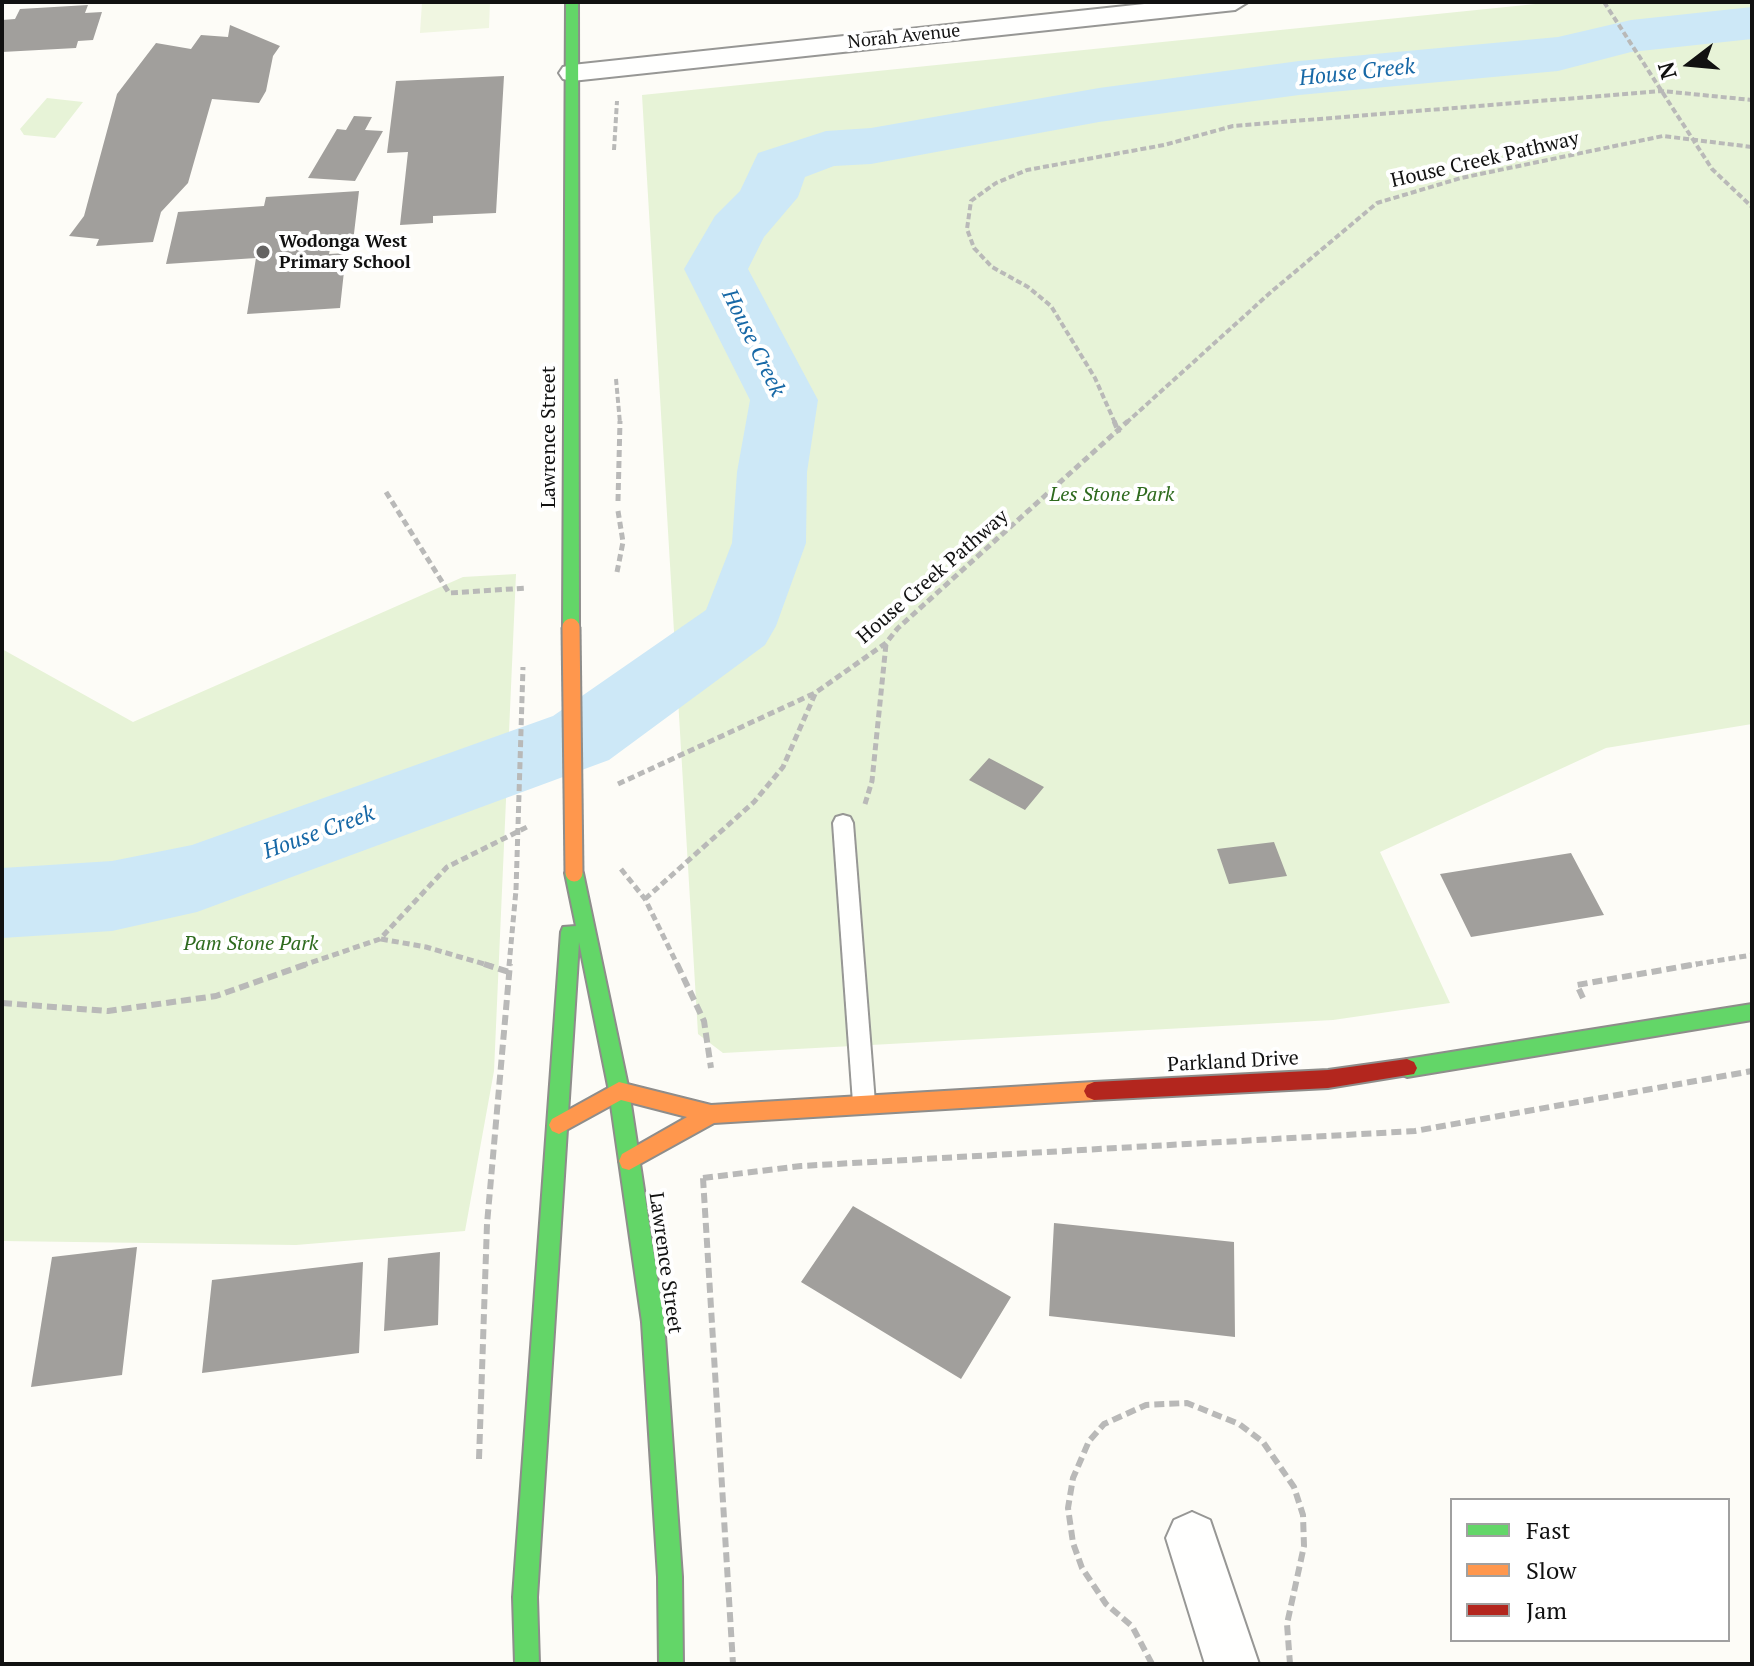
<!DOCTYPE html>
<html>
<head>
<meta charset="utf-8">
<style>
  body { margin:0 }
  #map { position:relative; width:1754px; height:1666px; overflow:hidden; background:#fdfcf7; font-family:"PT Serif",serif }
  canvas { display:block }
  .frame { position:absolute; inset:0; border:4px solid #111; pointer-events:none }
  .legend { position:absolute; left:1450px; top:1498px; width:280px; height:144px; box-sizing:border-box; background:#fff; border:2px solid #a0a0a0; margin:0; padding:10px 14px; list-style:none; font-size:24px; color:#111 }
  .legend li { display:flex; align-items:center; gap:16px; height:40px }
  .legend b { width:40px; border:2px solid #a0a0a0 }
  .north { position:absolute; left:1650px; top:24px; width:80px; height:80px; -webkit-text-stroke:6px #fff; paint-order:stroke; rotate:254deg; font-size:22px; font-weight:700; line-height:32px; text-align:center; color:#111 }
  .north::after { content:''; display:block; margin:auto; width:28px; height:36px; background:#111; clip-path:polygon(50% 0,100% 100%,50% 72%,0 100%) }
</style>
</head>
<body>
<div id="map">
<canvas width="1754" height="1666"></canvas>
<div class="frame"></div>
<ul class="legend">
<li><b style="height:10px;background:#63d668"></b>Fast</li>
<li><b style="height:10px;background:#ff974d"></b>Slow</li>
<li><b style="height:10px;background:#b3261e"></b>Jam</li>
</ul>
<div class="north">N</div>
</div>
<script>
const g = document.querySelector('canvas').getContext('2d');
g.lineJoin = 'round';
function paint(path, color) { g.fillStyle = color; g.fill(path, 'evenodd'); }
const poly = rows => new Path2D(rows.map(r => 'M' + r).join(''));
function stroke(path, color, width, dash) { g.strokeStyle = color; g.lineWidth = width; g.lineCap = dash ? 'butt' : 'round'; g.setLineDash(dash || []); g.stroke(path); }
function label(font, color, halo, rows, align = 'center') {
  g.font = font + ' "PT Serif",serif'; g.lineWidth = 8; g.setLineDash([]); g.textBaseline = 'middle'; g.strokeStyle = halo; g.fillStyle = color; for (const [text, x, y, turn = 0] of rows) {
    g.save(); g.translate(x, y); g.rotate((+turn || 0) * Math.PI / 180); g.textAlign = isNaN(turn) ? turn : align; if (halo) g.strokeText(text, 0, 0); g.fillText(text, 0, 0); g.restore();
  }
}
const green = poly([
  [1555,2,1752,2,1752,724,1606,748,1380,852,1450,1003,1333,1020,723,1053,698,1034,642,95],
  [47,98,83,102,55,138,24,135,20,129],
  [516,574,494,1071,465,1231,296,1245,2,1241,2,649,133,722,463,577]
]);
const pitch = poly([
  [422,2,490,2,489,28,420,33]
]);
const river = poly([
  [1752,7,1752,39,1631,52,1558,71,1299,95,1099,122,871,164,834,166,805,177,798,197,764,237,748,269,818,400,807,472,806,543,776,626,765,645,609,760,197,912,112,931,2,938,2,868,112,861,192,845,553,716,706,610,732,543,737,472,750,400,684,269,715,216,740,191,758,153,826,131,871,128,1099,88,1299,61,1558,37,1631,20,1752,7]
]);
const building = poly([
  [88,5,85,13,102,12,93,40,78,41,76,48,2,52,2,20,15,19,20,9],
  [230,25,280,46,273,56,266,91,259,103,212,99,188,183,161,212,153,242,96,246,99,239,69,236,84,216,117,94,156,43,191,49,201,35,228,37],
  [504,76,496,213,433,216,433,223,400,225,408,152,387,153,396,81],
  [354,116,372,117,365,130,383,131,355,181,308,178,337,129,346,130],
  [359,191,353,242,331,244,329,254,346,253,340,308,247,314,256,258,166,264,178,212,264,206,266,197],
  [989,758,1044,787,1025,810,969,780],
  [1274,842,1287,876,1229,884,1217,849],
  [1571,853,1604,915,1471,937,1440,874],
  [853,1206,1011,1297,961,1379,801,1282],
  [1054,1223,1234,1242,1235,1337,1049,1316],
  [137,1247,122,1375,31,1387,52,1257],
  [440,1252,438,1325,384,1331,388,1258],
  [363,1262,359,1353,202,1373,212,1280]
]);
const pathFar2 = poly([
  [1604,2,1712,169,1752,207],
  [614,150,617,101],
  [616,379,620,423],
  [1115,423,1095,378,1051,306,1028,287,992,267,974,248,967,229,971,201,996,183,1027,170,1164,145,1233,126,1662,91,1752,100],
  [1126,423,1271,292,1377,203,1461,178,1663,136,1752,147]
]);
const pathFar1 = poly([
  [1114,421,1119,433],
  [386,492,449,593,527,588],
  [618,501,620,421],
  [617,572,623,542,618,511],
  [618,784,815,693,886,643,898,628,1128,421],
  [865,804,872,781,886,644],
  [621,869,645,899,678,966],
  [645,899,754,802,783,767,815,694],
  [381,939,426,947,491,966],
  [301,966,380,939,447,867,529,826],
  [509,966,516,890],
  [1685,966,1752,955]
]);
const path = poly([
  [484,964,509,972],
  [677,964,704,1021,711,1068],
  [1583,998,1577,985,1697,964],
  [2,1003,108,1011,216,996,307,964],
  [703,1178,801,1166,1415,1131,1752,1071],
  [703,1178,733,1664],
  [479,1459,487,1224,510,964],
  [1152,1664,1132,1626,1106,1604,1082,1568,1073,1543,1068,1508,1073,1478,1089,1441,1104,1424,1146,1405,1187,1403,1239,1424,1263,1442,1294,1487,1303,1515,1304,1546,1287,1624,1290,1664]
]);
const lane = poly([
  [843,815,850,817,853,823,875,1103,872,1110,864,1113,856,1110,853,1103,833,823,836,817,843,815]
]);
const street = poly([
  [1163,2,1248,2,1235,10,572,81,563,79,559,73,563,67,572,65,1163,2],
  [1192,1512,1210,1520,1259,1664,1205,1664,1166,1538,1174,1520,1192,1512]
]);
const fast = poly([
  [566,2,578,2,579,627,571,633,563,627,566,2],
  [574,866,580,868,583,873,629,1091,664,1322,682,1577,683,1664,659,1664,658,1577,642,1322,609,1091,579,942,537,1597,539,1664,515,1664,513,1597,561,932,563,927,576,926,565,873,568,868,574,866],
  [1752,1004,1752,1020,1407,1077,1400,1074,1397,1068,1400,1062,1407,1059,1752,1004]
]);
const slow = poly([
  [619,1082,711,1105,1094,1082,1101,1085,1104,1091,1101,1097,1094,1100,714,1123,629,1170,622,1168,619,1161,622,1154,687,1117,621,1100,559,1134,552,1131,549,1125,552,1119,619,1082]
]);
const jam = poly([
  [1407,1059,1414,1062,1417,1068,1414,1074,1328,1088,1094,1100,1087,1097,1084,1091,1087,1085,1094,1082,1328,1070,1407,1059]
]);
const pathBridge = poly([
  [516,890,523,667]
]);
const slowBridge = poly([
  [571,627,574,873]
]);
const markers = [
  [263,252,8,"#646362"]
];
const farStreetnames = [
  ["Norah Avenue",904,37,-6]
];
const farPoinames = [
  ["Wodonga West",279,242],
  ["Primary School",279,263]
];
const streetNames = [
  ["House Creek Pathway",1485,160,-13],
  ["Lawrence Street",549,437,-90],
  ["House Creek Pathway",933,577,-41],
  ["Parkland Drive",1233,1062,-3],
  ["Lawrence Street",665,1263,82]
];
const parkNames = [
  ["Les Stone Park",1112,495],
  ["Pam Stone Park",251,944]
];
const waterNames = [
  ["House Creek",1357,73,-6],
  ["House Creek",753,343,64],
  ["House Creek",319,833,-20]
];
paint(green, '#e7f3d7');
paint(pitch, '#f0f6e1');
paint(river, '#cde8f7');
paint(building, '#a19f9c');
stroke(lane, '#979795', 4);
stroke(street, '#979795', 4);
stroke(fast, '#8e8d8b', 4);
stroke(slow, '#8e8d8b', 4);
stroke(jam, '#8e8d8b', 4);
stroke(pathFar2, '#b9b9b8', 4, [6, 3]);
stroke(pathFar1, '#b9b9b8', 5, [7, 4]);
stroke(path, '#b9b9b8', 6, [10, 5]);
paint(lane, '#fffffe');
paint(street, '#fffffe');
paint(fast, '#63d668');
paint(slow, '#ff974d');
paint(jam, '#b3261e');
stroke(slowBridge, '#8e8d8b', 21, []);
stroke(pathBridge, '#b9b9b8', 5, [7, 4]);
stroke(slowBridge, '#ff974d', 17);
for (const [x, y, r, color] of markers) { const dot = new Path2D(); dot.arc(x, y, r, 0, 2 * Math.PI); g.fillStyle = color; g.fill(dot); stroke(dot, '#fff', 3); }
label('18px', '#111', '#fff', farStreetnames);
label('bold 18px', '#111', '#fff', farPoinames, 'left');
label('20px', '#111', '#fff', streetNames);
label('italic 20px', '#2f6b1f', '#fff', parkNames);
label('italic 22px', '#1768a6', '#fff', waterNames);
</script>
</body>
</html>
